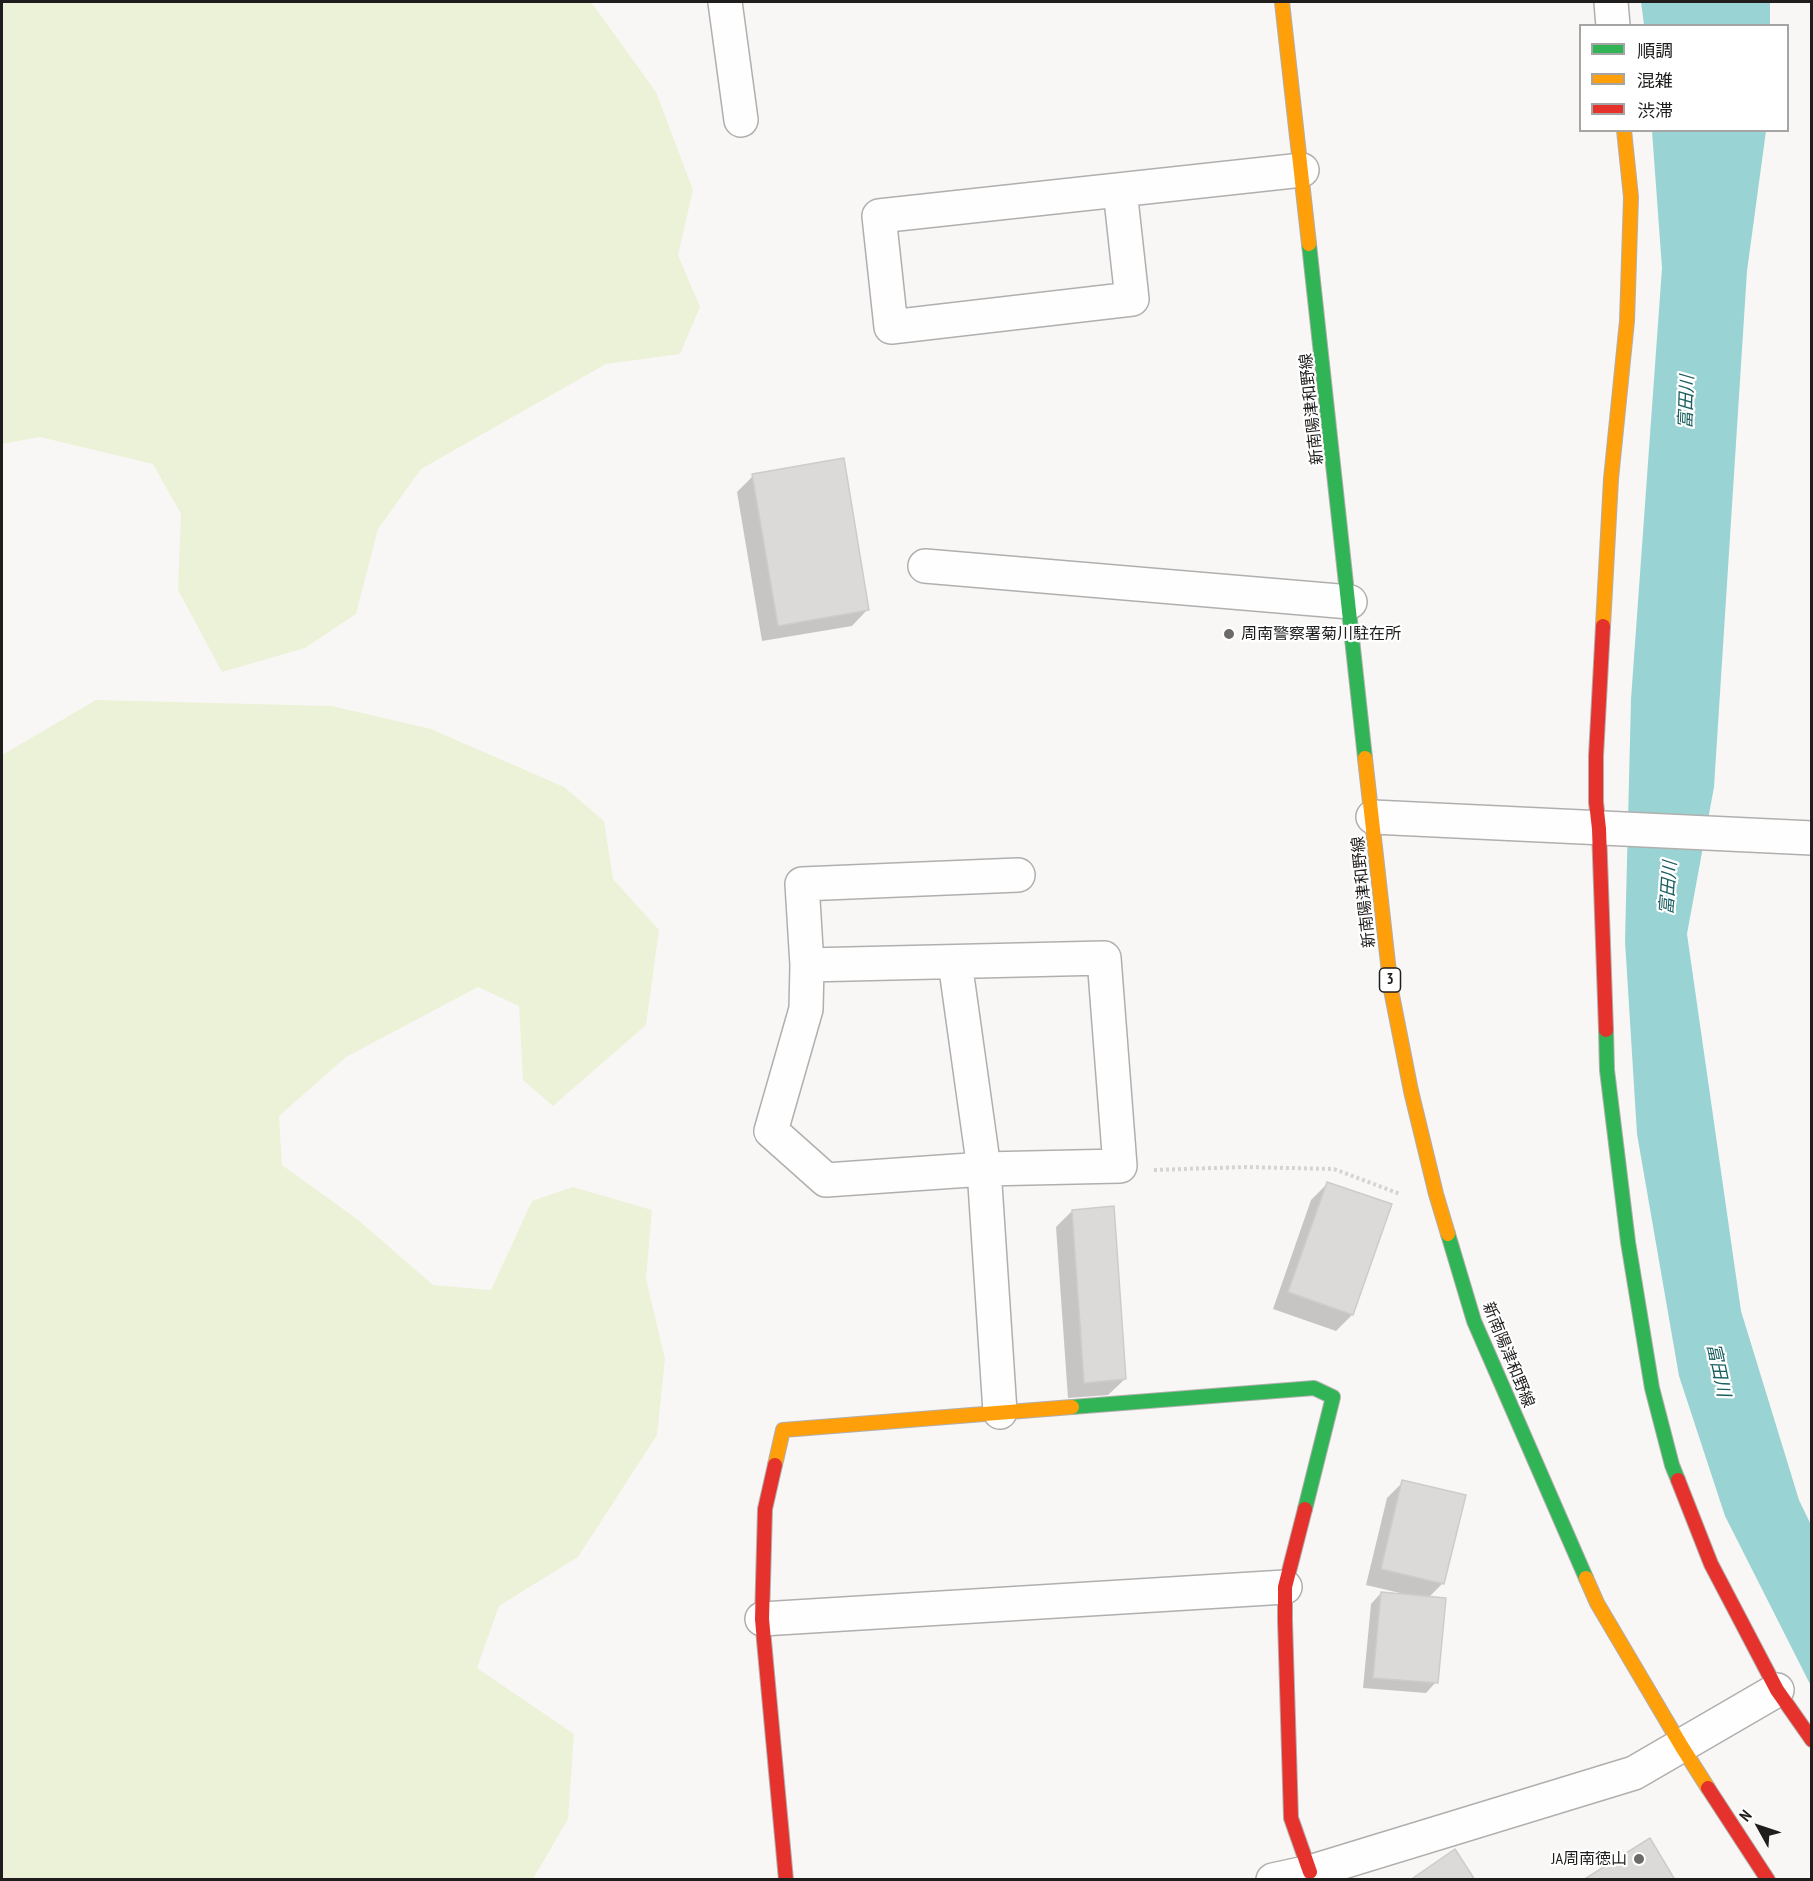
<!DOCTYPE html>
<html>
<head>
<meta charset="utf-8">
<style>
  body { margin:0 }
  #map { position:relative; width:1813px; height:1881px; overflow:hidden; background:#f9f7f5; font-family:"PT Sans Narrow","Noto Sans JP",sans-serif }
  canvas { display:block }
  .frame { position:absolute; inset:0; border:3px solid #1f1e1d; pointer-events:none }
  .legend { position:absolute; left:1579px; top:24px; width:210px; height:108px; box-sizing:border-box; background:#fff; border:2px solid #a5a5a5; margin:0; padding:8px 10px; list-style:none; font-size:18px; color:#1f1e1d }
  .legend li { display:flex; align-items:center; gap:12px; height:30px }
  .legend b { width:30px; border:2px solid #a5a5a5 }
  .north { position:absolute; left:1729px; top:1797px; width:60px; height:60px; -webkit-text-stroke:4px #fff; paint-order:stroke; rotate:310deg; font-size:16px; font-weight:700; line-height:24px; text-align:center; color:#1f1e1d }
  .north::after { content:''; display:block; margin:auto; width:21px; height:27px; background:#1f1e1d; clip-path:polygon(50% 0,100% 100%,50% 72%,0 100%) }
</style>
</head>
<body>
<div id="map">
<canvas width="1813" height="1881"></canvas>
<div class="frame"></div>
<ul class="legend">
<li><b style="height:8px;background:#30b455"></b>順調</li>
<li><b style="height:8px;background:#ff9f0a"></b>混雑</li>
<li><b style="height:8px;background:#e5322d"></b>渋滞</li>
</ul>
<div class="north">N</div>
</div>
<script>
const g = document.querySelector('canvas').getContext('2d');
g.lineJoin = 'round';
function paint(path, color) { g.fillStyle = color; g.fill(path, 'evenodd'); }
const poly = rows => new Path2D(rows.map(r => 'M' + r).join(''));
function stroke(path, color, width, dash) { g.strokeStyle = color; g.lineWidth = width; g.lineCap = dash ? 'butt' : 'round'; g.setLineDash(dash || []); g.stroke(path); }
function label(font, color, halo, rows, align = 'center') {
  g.font = font + ' "PT Sans Narrow","Noto Sans JP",sans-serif'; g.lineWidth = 4.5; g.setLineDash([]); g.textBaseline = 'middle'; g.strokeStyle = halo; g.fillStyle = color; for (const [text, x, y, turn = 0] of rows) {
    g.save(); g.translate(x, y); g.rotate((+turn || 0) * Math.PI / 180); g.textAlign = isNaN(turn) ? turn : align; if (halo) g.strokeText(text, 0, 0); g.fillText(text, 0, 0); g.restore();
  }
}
const green = poly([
  [2,2,591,2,656,92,693,190,678,255,700,307,680,354,606,364,421,469,378,529,356,614,305,648,222,672,178,590,181,514,153,464,40,437,2,444],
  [96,700,332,706,431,729,564,787,604,821,613,879,659,930,646,1025,553,1106,523,1080,519,1006,478,987,346,1057,279,1116,282,1165,357,1219,433,1285,491,1290,532,1201,573,1187,652,1210,646,1279,665,1359,657,1435,578,1557,499,1606,477,1668,574,1734,568,1819,533,1879,2,1879,2,755]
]);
const water = poly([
  [1641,2,1770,2,1770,25,1644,25],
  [1652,131,1766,131,1747,271,1714,787,1687,934,1741,1311,1799,1500,1811,1525,1811,1686,1725,1516,1679,1376,1637,1134,1625,941,1631,699,1662,268]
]);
const shadow = poly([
  [753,476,868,609,852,626,762,641,737,492],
  [1327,1184,1352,1315,1336,1331,1273,1309,1311,1200],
  [1072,1211,1125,1379,1108,1395,1068,1398,1056,1227],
  [1403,1482,1443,1583,1428,1598,1436,1682,1426,1693,1363,1688,1371,1604,1381,1593,1400,1595,1400,1593,1366,1585,1387,1498]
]);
const building = poly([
  [844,458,869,610,778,626,752,474,844,458],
  [1327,1182,1392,1204,1353,1315,1288,1292,1327,1182],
  [1114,1206,1126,1379,1084,1383,1072,1210,1114,1206],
  [1402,1480,1466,1495,1444,1584,1381,1569,1402,1480],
  [1381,1592,1446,1598,1438,1683,1373,1678,1381,1592],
  [1650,1838,1675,1880,1583,1880,1650,1838],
  [1455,1849,1475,1880,1410,1880,1455,1849]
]);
const path = poly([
  [1154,1170,1245,1167,1334,1169,1400,1194]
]);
const street = poly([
  [725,2,741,120],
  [1611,2,1613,26],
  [1120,190,1132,299,891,327,879,216,1302,170],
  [925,566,1350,602],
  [1373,817,1812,838],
  [955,962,984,1169,1000,1412],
  [807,965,806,1009,771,1131,826,1180,984,1169,1120,1166,1104,958,807,965,802,884,1018,875],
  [762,1619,1285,1587],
  [1273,1880,1310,1872,1634,1773,1777,1690]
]);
const fast = poly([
  [1309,244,1365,758],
  [1606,1030,1607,1070,1628,1242,1652,1388,1672,1465,1678,1480],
  [1448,1234,1474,1321,1586,1578],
  [1072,1407,1314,1388,1333,1397,1305,1509]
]);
const slow = poly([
  [1282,2,1309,244],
  [1603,626,1611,479,1627,321,1631,197,1624,130],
  [1365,758,1391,990,1411,1091,1436,1194,1448,1234],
  [775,1465,783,1430,1072,1407],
  [1586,1578,1597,1603,1682,1747,1708,1788]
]);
const jam = poly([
  [1603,626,1596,756,1596,802,1599,829,1606,1030],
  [775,1465,765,1509,762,1619,786,1880],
  [1678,1480,1711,1564,1777,1690,1812,1740],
  [1305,1509,1285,1587,1285,1620,1291,1818,1310,1872],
  [1708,1788,1768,1880]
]);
const markers = [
  [1229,634,6,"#6b6a69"],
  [1639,1859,6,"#6b6a69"]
];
const shields = [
  [1390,980,21]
];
const shieldNames = [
  ["3",1390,980]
];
const streetNames = [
  ["新南陽津和野線",1312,409,-96],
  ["新南陽津和野線",1364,892,-96],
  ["新南陽津和野線",1508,1355,68]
];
const poiNames = [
  ["周南警察署菊川駐在所",1241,634],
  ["JA周南徳山",1627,1859,"right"]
];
const waterNames = [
  ["富田川",1687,402,-88],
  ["富田川",1669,888,-86],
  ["富田川",1718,1370,78]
];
paint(green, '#ecf2d7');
paint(water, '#9ad3d3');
paint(shadow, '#0003');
paint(building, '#dcdad9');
stroke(building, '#ceccca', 1.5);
stroke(street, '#b1afae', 36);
stroke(fast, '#b1afae', 16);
stroke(slow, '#b1afae', 16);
stroke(jam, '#b1afae', 16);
stroke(path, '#d4d4d4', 4, [3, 3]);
stroke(street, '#fefefe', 33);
stroke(fast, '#30b455', 14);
stroke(slow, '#ff9f0a', 14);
stroke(jam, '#e5322d', 14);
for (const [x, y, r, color] of markers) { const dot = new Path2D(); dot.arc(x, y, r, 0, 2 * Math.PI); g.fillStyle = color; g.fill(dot); stroke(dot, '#fff', 2); }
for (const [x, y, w] of shields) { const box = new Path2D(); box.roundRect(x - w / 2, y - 12, w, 24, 4.5); g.fillStyle = '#fff'; g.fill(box); stroke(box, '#1f1e1d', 1.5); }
label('bold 15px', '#1f1e1d', null, shieldNames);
label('16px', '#1f1e1d', '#fff', streetNames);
label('16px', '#1f1e1d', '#fff', poiNames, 'left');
label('italic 18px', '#1b5f60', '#fff', waterNames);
</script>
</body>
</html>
